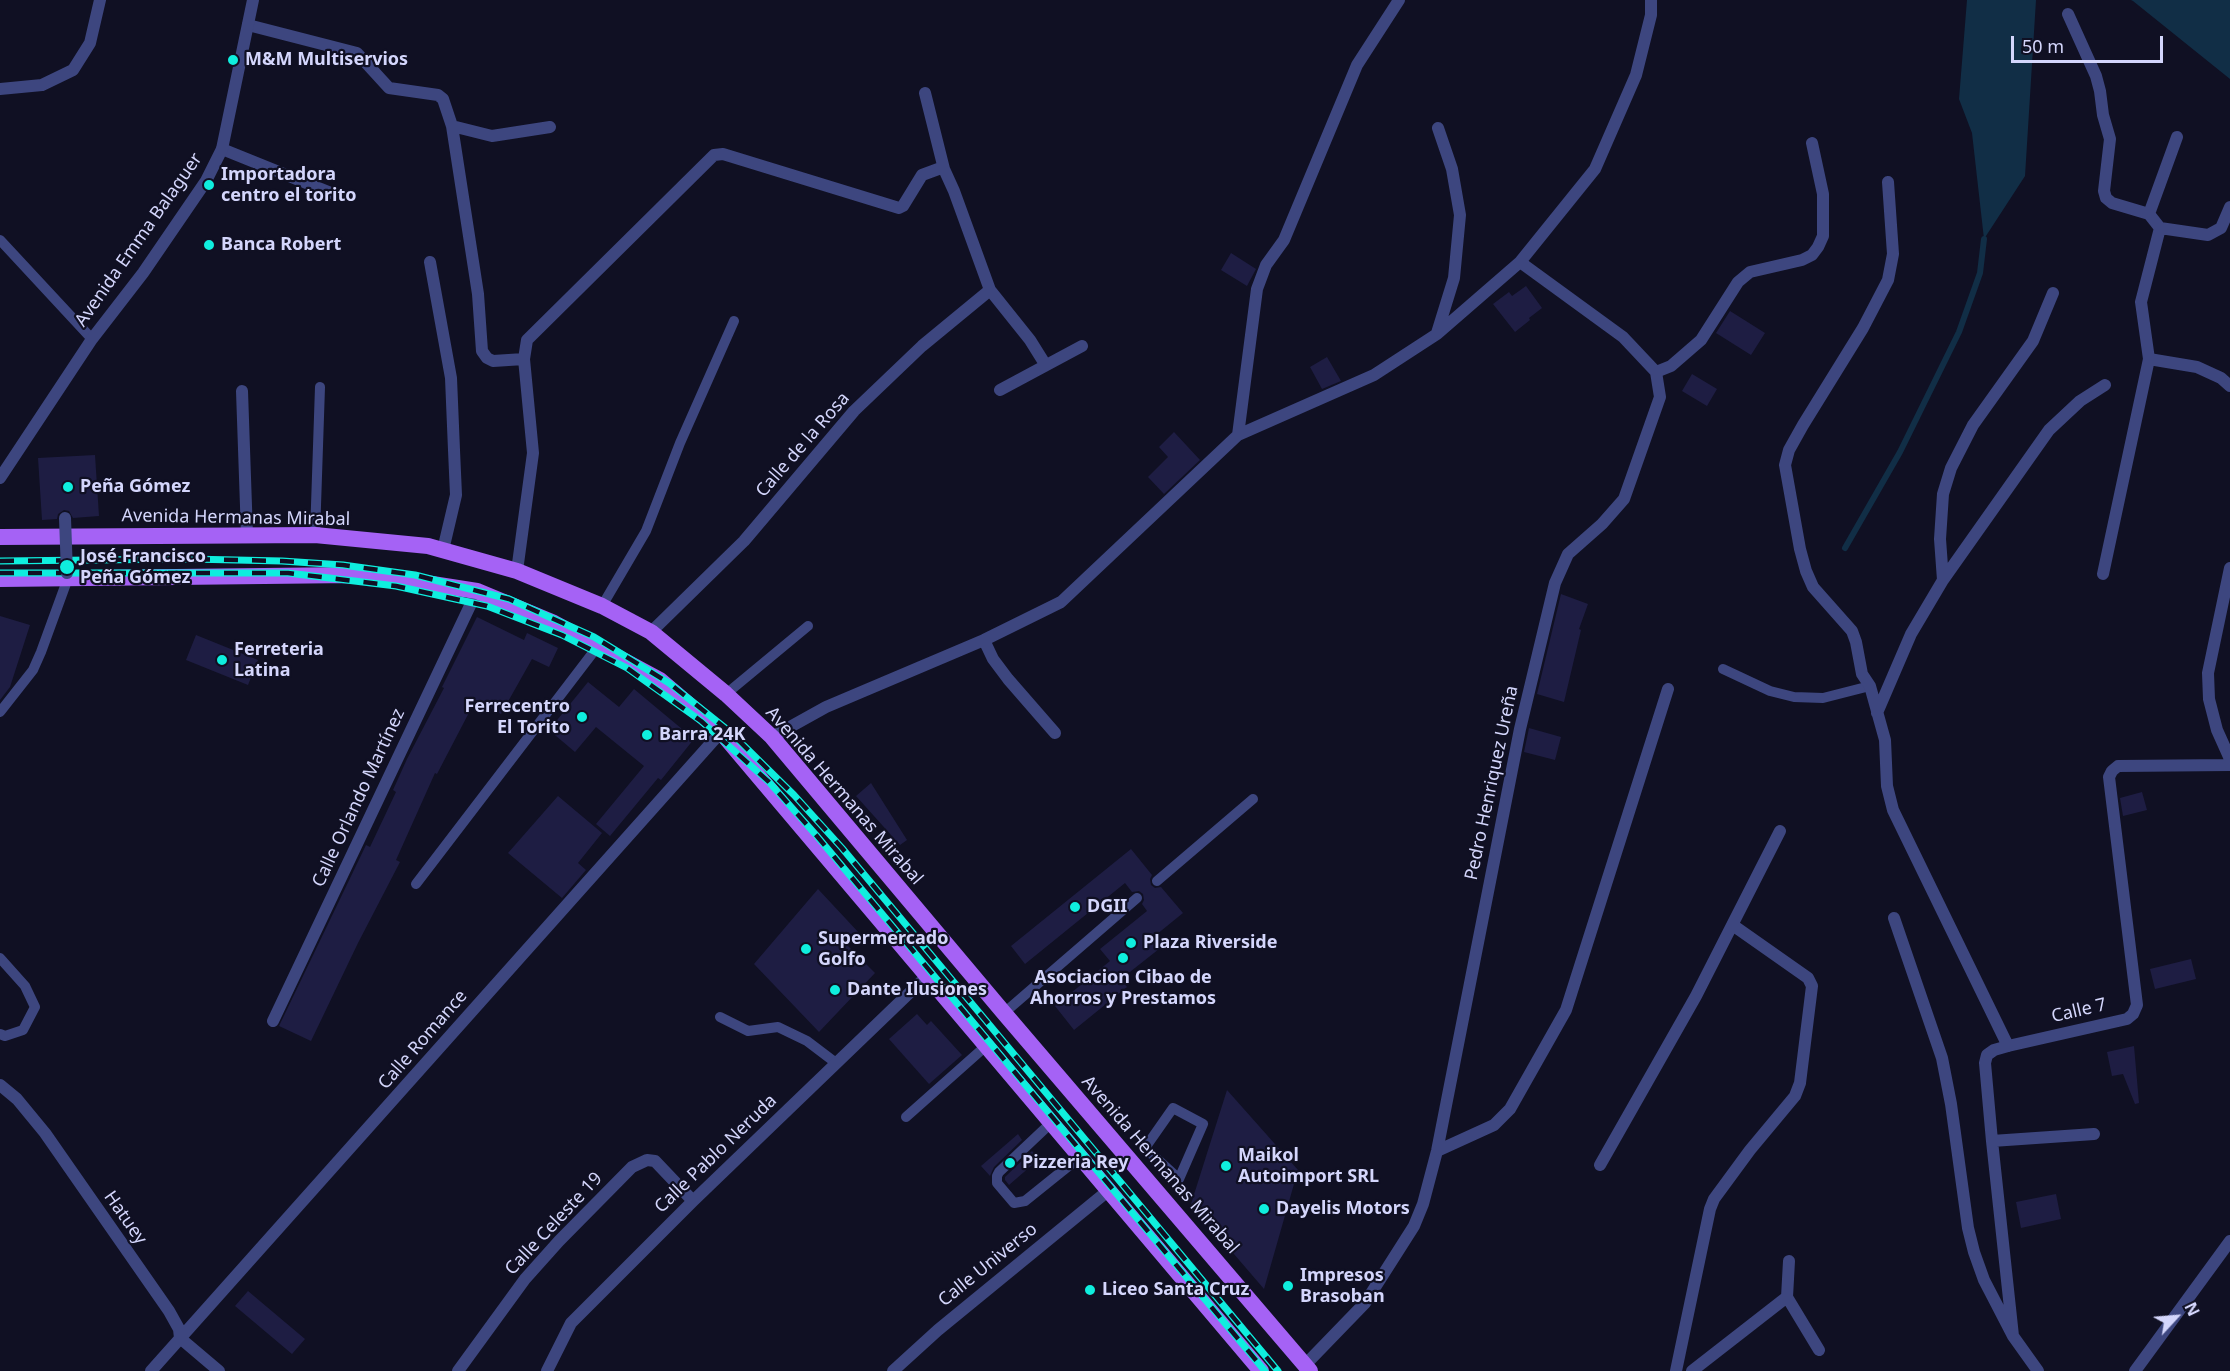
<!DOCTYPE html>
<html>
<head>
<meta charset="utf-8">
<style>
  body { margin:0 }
  #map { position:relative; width:2230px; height:1371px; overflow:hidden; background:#101023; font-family:"Noto Sans",sans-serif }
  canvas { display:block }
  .north { position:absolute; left:2146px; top:1287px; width:60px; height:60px; -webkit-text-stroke:4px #101023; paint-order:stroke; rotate:64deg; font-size:16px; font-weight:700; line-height:24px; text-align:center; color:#d4d6fc }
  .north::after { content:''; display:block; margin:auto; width:21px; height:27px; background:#d4d6fc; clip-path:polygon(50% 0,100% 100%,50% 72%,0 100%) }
  .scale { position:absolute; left:2011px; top:36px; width:152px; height:27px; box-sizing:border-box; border:3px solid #d4d6fc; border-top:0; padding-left:8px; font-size:18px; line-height:21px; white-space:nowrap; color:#d4d6fc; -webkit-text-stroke:4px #101023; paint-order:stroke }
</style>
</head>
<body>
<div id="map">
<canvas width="2230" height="1371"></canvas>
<div class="north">N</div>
<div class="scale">50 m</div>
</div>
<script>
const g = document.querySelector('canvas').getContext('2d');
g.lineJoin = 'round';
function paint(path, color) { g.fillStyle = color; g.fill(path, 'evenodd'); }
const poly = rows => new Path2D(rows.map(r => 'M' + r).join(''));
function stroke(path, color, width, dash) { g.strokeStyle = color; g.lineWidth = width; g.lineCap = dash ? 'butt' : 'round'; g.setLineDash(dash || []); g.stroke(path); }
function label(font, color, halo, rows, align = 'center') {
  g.font = font + ' "Noto Sans",sans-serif'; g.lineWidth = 4.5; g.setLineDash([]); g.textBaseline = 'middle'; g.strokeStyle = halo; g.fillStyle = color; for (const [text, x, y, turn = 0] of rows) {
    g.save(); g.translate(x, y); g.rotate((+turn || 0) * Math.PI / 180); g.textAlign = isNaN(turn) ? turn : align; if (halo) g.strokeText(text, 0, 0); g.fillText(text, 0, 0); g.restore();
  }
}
const water = poly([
  [1967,0,2036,0,2025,176,1984,239,1972,133,1959,99],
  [2131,0,2230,0,2230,79,2133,1]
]);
const stream = poly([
  [1845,548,1900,452,1959,332,1980,273,1984,239]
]);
const building = poly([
  [1231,253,1256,269,1247,286,1221,270],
  [1526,286,1542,308,1529,318,1530,320,1515,332,1493,304,1509,292,1512,296],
  [1730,311,1765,333,1751,355,1716,333],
  [1327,357,1341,381,1322,389,1310,367],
  [1692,374,1717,389,1707,406,1682,391],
  [1174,432,1200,460,1164,494,1148,477,1168,457,1159,447],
  [95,455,99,516,73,518,69,511,64,510,58,514,57,519,42,520,38,458],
  [1561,594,1588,604,1579,629,1581,630,1564,702,1537,694],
  [0,616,30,625,10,687,0,700],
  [477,617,524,640,527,633,558,648,549,667,532,659,501,714,476,700,474,703,437,774,435,773,396,860,400,862,358,943,311,1041,279,1026,366,845,370,847,396,792,393,790,407,759,444,688,442,687],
  [196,635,258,660,248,685,186,660],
  [588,682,619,707,634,689,694,739,661,780,658,778,610,836,596,824,644,766,596,727,575,752,549,730],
  [1529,728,1561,737,1555,760,1524,752],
  [871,783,907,840,900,845,856,796],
  [2142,792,2147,810,2123,816,2120,798],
  [558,796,602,833,578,863,586,870,562,898,508,853],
  [1131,849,1152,875,1150,879,1151,885,1155,888,1161,887,1183,913,1151,939,1159,949,1121,979,1127,987,1074,1030,1055,1006,1110,961,1100,949,1147,911,1142,904,1144,900,1143,894,1139,891,1132,892,1125,883,1025,964,1011,946],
  [818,889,860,934,848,946,875,973,819,1032,754,964],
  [2191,959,2196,979,2155,989,2150,969],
  [917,1014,927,1025,931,1021,962,1055,929,1084,889,1039],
  [2134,1046,2139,1103,2135,1104,2123,1074,2112,1076,2107,1052],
  [1227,1090,1298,1170,1264,1289,1191,1204],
  [1018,1134,1022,1140,994,1167,990,1176,981,1166],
  [1032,1151,1039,1159,1009,1185,1005,1180,1005,1177],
  [2056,1194,2061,1219,2021,1228,2016,1202],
  [248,1291,305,1339,292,1354,235,1306]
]);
const service = poly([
  [0,240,92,339],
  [315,535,320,387],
  [602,606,646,531,680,443,734,321],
  [1723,669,1770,691,1794,697,1823,698,1870,686],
  [726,694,808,626],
  [0,712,33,670,41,652,68,578],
  [1157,881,1253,799],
  [416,884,598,646],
  [0,958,25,986,35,1007,23,1030,5,1036,0,1034],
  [1004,1013,1137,898],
  [720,1017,748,1031,778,1027,807,1041,836,1063],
  [1173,1108,1203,1124,1179,1179,1145,1148,1173,1108],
  [906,1117,987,1045],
  [1052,1122,999,1172,997,1176,997,1183,1014,1203,1025,1201,1081,1156]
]);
const minor = poly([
  [2068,14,2096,76,2100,91,2103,115,2110,139,2104,191,2106,198,2112,203,2149,214],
  [248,25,357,53,389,88,438,95,443,99,452,126,478,294,482,351,487,358,493,361,524,359],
  [0,89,42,85,73,70,90,43,100,0],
  [925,93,944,169,954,191,990,290,1030,340,1045,364],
  [452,126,492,136,550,127],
  [222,149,331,193],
  [1888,182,1893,254,1888,280,1863,328,1803,425,1789,450,1785,465,1800,549,1806,571,1813,587,1852,631,1856,642,1862,674,1870,686,1885,740,1887,786,1893,810,2008,1046],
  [2160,228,2149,214,2177,137],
  [430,262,451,378,454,450,456,495,443,550],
  [1437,333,1454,278,1460,215,1452,169,1438,128],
  [2149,359,2141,302,2160,228,2208,235,2221,228,2230,207],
  [1656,372,1671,366,1701,340,1738,282,1750,272,1802,260,1812,255,1818,247,1823,236,1823,194,1812,143],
  [1000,390,1082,346],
  [242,391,247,535],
  [1238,435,1257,289,1266,265,1284,240,1357,65,1399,0],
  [2230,568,2208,673,2209,699,2217,730,2230,759],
  [517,571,533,453,524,359,527,340,714,155,723,154,899,208,903,206,922,175,941,168,944,169],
  [2103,574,2149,359,2197,367,2221,378,2230,386],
  [1943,580,2049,430,2080,401,2105,385],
  [651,632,744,541,854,411,922,346,990,290],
  [984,640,993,659,1008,679,1055,733],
  [1877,713,1911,634,1943,580,1940,539,1943,494,1951,468,1973,425,2033,341,2053,293],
  [772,737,826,707,984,640,1061,602,1238,435,1374,375,1437,334,1520,262,1595,169,1636,75,1651,15,1651,0],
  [1894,918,1942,1058,1951,1104,1968,1228,1974,1252,1984,1280,2013,1336,2038,1371],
  [273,1021,477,591],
  [0,1085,17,1099,45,1133,169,1311,179,1329,180,1338,219,1371],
  [1992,1141,2094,1134],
  [1437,1151,1494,1125,1510,1109,1566,1010,1668,689],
  [1600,1165,1696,996,1780,831],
  [1789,1261,1787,1297,1819,1350],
  [2013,1336,1992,1141,1985,1063,1987,1055,1994,1050,2008,1046,2127,1019,2133,1014,2137,1005,2109,777,2112,771,2118,766,2230,765],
  [1305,1365,1365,1303,1414,1226,1423,1204,1437,1151,1520,729,1555,583,1568,554,1602,524,1624,499,1660,397,1656,372,1623,337,1520,262],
  [151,1371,721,732],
  [458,1371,525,1279,559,1241,632,1167,647,1160,655,1161,693,1201],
  [547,1371,571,1323,693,1201,928,975],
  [893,1371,938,1330,1109,1190],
  [1676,1371,1710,1209,1714,1199,1750,1150,1795,1096,1800,1083,1812,986,1808,978,1734,926],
  [1692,1371,1787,1297],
  [2135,1371,2230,1241]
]);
const tertiary = poly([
  [0,478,92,339,143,273,206,181,222,149,253,0]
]);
const primary = poly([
  [0,537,315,535,428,546,517,571,602,606,651,632,726,694,772,737,1004,1013,1310,1371],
  [0,579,352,575,394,578,477,591,554,623,660,680,721,732,1261,1371]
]);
const rail = poly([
  [0,561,189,559,282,561,343,565,415,575,509,599,594,637,669,683,729,731,794,795,842,848,1278,1371],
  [0,573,288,573,396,586,487,606,562,635,627,668,701,721,769,782,816,835,1265,1371]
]);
const pedestrianBridge = poly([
  [65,518,67,573]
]);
const markers = [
  [233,60,6,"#0feede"],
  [209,185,6,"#0feede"],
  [209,245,6,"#0feede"],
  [68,487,6,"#0feede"],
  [67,567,8,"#0feede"],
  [222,660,6,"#0feede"],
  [582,717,6,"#0feede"],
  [647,735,6,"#0feede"],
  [1075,907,6,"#0feede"],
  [1131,943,6,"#0feede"],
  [806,949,6,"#0feede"],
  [1123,958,6,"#0feede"],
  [835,990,6,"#0feede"],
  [1010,1163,6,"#0feede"],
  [1226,1166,6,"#0feede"],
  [1264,1209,6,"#0feede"],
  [1288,1286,6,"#0feede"],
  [1090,1290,6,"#0feede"]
];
const poiNames = [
  ["M&M Multiservios",245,60],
  ["Importadora",221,175],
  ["centro el torito",221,196],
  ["Banca Robert",221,245],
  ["Peña Gómez",80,487],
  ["José Francisco",80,557],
  ["Peña Gómez",80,578],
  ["Ferreteria",234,650],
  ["Latina",234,671],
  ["Ferrecentro",570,707,"right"],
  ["El Torito",570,728,"right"],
  ["Barra 24K",659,735],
  ["DGII",1087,907],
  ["Supermercado",818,939],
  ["Golfo",818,960],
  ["Plaza Riverside",1143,943],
  ["Asociacion Cibao de",1123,978,"center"],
  ["Ahorros y Prestamos",1123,999,"center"],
  ["Dante Ilusiones",847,990],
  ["Maikol",1238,1156],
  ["Autoimport SRL",1238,1177],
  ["Pizzeria Rey",1022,1163],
  ["Dayelis Motors",1276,1209],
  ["Impresos",1300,1276],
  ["Brasoban",1300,1297],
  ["Liceo Santa Cruz",1102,1290]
];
const streetNames = [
  ["Avenida Emma Balaguer",139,240,-55],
  ["Calle de la Rosa",803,445,-49],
  ["Avenida Hermanas Mirabal",236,518,1],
  ["Pedro Henriquez Ureña",1492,783,-78],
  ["Avenida Hermanas Mirabal",844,796,49],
  ["Calle Orlando Martínez",359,798,-65],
  ["Calle 7",2079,1011,-13],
  ["Calle Romance",423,1040,-49],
  ["Calle Pablo Neruda",716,1154,-44],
  ["Avenida Hermanas Mirabal",1160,1165,49],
  ["Hatuey",125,1218,55],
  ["Calle Celeste 19",554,1224,-47],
  ["Calle Universo",988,1265,-39]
];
paint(water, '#112e46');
stroke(stream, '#112e46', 6);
paint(building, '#1e1d43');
stroke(service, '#3d467f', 10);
stroke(minor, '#3d467f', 12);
stroke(tertiary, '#3d467f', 12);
stroke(primary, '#a562f5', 16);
stroke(rail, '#0feede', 7);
stroke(rail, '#101023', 4.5, [14]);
stroke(pedestrianBridge, '#3d467f', 12);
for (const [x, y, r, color] of markers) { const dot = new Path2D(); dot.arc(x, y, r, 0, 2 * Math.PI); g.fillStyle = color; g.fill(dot); stroke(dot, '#101023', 2); }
label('bold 18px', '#d4d6fc', '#101023', poiNames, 'left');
label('18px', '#d4d6fc', '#101023', streetNames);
</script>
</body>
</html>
